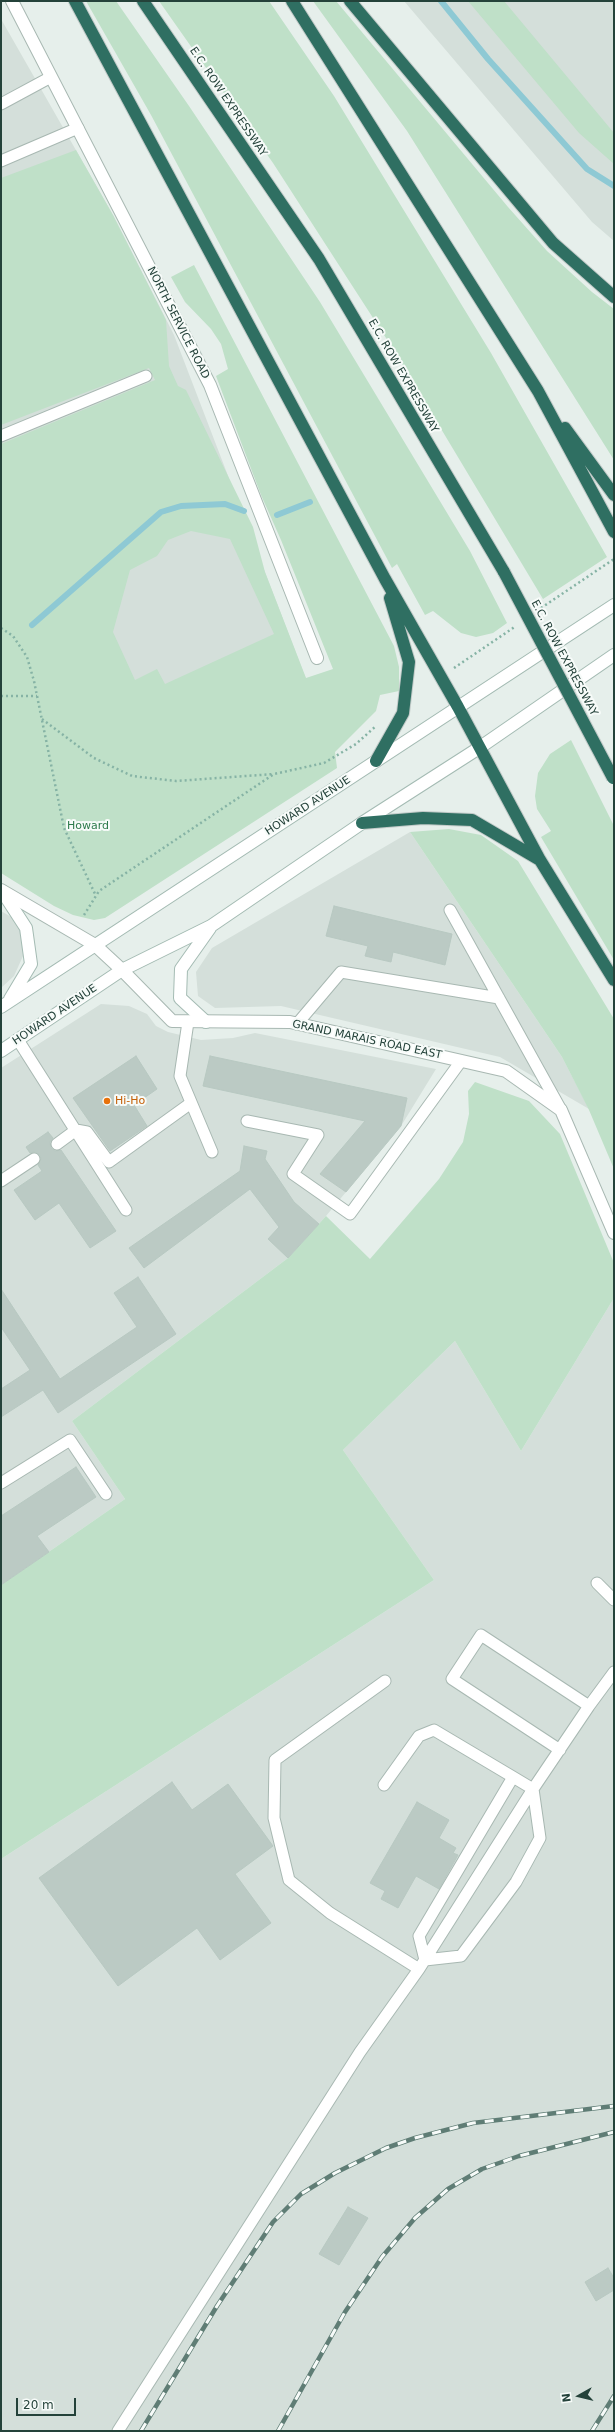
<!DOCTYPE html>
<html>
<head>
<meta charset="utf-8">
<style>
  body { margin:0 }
  #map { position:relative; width:615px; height:2432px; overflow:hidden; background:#e6efeb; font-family:"DejaVu Sans",sans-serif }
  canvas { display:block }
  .frame { position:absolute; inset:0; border:2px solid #24423a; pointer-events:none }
  .north { position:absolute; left:559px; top:2376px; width:40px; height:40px; -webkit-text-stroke:3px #f7fbf9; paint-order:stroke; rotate:262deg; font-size:11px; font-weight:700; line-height:16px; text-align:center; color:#24423a }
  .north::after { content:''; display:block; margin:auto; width:14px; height:18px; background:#24423a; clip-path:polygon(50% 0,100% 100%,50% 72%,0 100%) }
  .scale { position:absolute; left:16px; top:2398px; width:60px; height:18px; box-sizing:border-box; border:2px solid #24423a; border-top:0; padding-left:5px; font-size:12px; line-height:14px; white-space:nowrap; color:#24423a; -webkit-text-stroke:3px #f7fbf9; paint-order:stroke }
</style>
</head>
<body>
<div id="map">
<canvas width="615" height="2432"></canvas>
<div class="frame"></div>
<div class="north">N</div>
<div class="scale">20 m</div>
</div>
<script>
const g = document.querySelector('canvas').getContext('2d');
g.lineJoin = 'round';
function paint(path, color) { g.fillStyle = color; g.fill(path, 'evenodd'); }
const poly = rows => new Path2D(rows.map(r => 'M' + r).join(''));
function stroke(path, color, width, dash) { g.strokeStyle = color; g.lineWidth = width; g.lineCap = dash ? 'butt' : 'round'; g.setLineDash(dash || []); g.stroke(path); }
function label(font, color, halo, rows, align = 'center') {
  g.font = font + ' "DejaVu Sans",sans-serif'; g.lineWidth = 4; g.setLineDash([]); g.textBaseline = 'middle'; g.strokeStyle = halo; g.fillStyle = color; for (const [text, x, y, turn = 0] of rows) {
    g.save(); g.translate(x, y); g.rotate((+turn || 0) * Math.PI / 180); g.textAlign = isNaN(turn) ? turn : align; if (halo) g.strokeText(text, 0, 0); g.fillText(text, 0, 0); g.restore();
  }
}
const built = poly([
  [404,1,614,1,614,241,592,222],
  [1,19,113,215,174,335,306,679,106,741,1,459],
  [410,832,562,1057,589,1109,500,1057,281,1006,215,1008,198,996,196,972,212,948],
  [1,911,13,918,22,935,23,956,14,976,1,988],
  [101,1004,129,1006,147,1014,156,1026,168,1032,201,1040,233,1038,255,1033,436,1069,401,1126,326,1216,288,1258,72,1421,125,1499,1,1585,1,1068],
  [614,1298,614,2431,1,2431,1,1859,434,1580,343,1450,455,1341,521,1451]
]);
const green = poly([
  [86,1,116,1,189,106,320,302,470,551,507,623,493,633,476,637,461,633,433,611,425,615,397,564,392,568,151,115],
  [159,1,269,1,334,96,491,353,607,557,543,599,395,352,273,163],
  [313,1,336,1,508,207,547,251,592,292,614,309,614,460,407,131],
  [468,1,504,1,614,133,614,164,579,133],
  [76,150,113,215,166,320,169,366,178,386,186,390,253,527,265,572,306,678,333,669,281,540,261,495,216,376,228,369,221,344,211,329,185,302,171,277,194,265,394,646,399,667,399,691,380,695,376,711,335,752,337,768,105,918,94,920,73,915,54,906,1,873,1,444,155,380,149,368,1,425,1,178],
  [191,531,230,539,274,634,165,684,157,669,135,680,113,632,130,570,157,556,168,540],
  [571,740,614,826,614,960,541,837,551,831,537,809,535,796,538,773,550,754],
  [449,829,481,835,518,861,614,1019,614,1169,589,1110,562,1057,410,832],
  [475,1082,529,1101,560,1134,614,1263,614,1298,521,1451,455,1341,343,1450,434,1580,1,1859,1,1585,125,1499,72,1421,288,1258,326,1216,370,1259,439,1179,463,1142,469,1114,468,1091]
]);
const stream = poly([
  [441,1,488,59,587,169,614,186],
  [277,515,310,502],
  [32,625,161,512,181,506,225,504,244,511]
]);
const building = poly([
  [334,906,452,934,445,965,393,952,391,962,365,956,368,946,326,936,334,906],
  [136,1056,157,1089,134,1105,147,1126,110,1151,73,1098,136,1056],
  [210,1056,407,1098,401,1126,346,1192,320,1174,365,1121,203,1086,210,1056],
  [48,1132,53,1138,50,1142,51,1148,55,1151,61,1150,116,1231,90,1248,59,1203,35,1220,14,1190,42,1171,38,1165,41,1159,40,1155,34,1152,30,1153,26,1147,48,1132],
  [244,1146,267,1151,265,1159,294,1202,319,1224,288,1258,268,1239,279,1227,250,1189,144,1268,129,1248,240,1171,244,1146],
  [138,1277,176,1334,58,1413,43,1390,1,1417,1,1389,30,1370,1,1327,1,1289,60,1379,137,1327,114,1293,138,1277],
  [76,1467,96,1497,37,1536,49,1552,1,1585,1,1516,76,1467],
  [172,1782,192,1810,228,1784,273,1846,235,1874,271,1923,220,1960,197,1928,118,1986,39,1878,172,1782],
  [417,1802,449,1820,439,1838,456,1848,453,1853,458,1855,439,1889,416,1876,398,1908,381,1899,385,1891,370,1883,417,1802],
  [348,2207,368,2218,339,2265,319,2254,348,2207],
  [608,2268,614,2278,614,2290,596,2301,585,2282,608,2268]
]);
const path = poly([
  [541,608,614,559],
  [1,628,13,636,27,657,34,681,64,828,96,896],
  [454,668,516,626],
  [1,696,37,696],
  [42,719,94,758,132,776,176,781,274,774],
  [84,915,99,891,274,774,324,763,356,744,376,726]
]);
const service = poly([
  [1,104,51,77],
  [1,161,78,128],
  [1,436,146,376],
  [450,910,561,1110],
  [188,1022,180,1076,212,1152],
  [297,1024,341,972,499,998],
  [18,1040,126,1210],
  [247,1121,318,1135,293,1174,350,1214,461,1061],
  [57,1144,76,1130,87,1132,109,1162,191,1103],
  [1,1181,34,1159],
  [1,1483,70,1440,106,1494],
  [597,1583,614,1600],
  [385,1681,275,1760,274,1818,289,1880,330,1913,419,1969],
  [560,1750,452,1679,481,1635,589,1706],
  [384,1785,419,1736,434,1730,513,1777,533,1789,540,1838,516,1882,461,1956,425,1960,419,1936,513,1777],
  [118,2431,360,2052,419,1969,533,1789,589,1706,614,1672]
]);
const minor = poly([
  [12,1,210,385,317,658],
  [122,970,172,1021,290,1022,506,1071,561,1110,614,1233]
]);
const tertiary = poly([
  [1,890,95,945,122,970]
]);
const secondary = poly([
  [2,891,26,928,31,964,10,999],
  [1,1007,614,605],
  [206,1022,180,998,181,969,210,928],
  [1,1051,122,970,211,926,362,823,479,748,614,655]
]);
const motorway = poly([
  [75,1,385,579,458,707,540,860,614,980],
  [143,1,319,259,504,572],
  [292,1,538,391,614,532],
  [350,1,553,243,614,297],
  [565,428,614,495],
  [376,761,403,713,409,662,390,598],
  [362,823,423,818,472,820,540,860]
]);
const rail = poly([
  [141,2431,217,2306,273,2222,301,2194,335,2173,386,2148,415,2138,473,2123,614,2106],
  [278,2431,345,2312,382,2257,415,2218,448,2189,482,2169,519,2156,614,2132],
  [592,2431,614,2396]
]);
const motorwayBridge = poly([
  [504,572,613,778]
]);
const markers = [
  [107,1101,4,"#e8710a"]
];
const streetNames = [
  ["E.C. ROW EXPRESSWAY",228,102,56],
  ["NORTH SERVICE ROAD",178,323,63],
  ["E.C. ROW EXPRESSWAY",403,376,60],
  ["E.C. ROW EXPRESSWAY",564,658,62],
  ["HOWARD AVENUE",308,806,-33],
  ["HOWARD AVENUE",55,1015,-34],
  ["GRAND MARAIS ROAD EAST",367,1040,12]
];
const parkNames = [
  ["Howard",88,826]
];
const foodNames = [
  ["Hi-Ho",115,1101]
];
paint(built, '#d4dfda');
paint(green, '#bfe0c8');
stroke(stream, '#8ec9d4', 6);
paint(building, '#bbcac4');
stroke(building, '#b8c9c2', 1);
stroke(service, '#a8b8b2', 13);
stroke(minor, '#a8b8b2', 14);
stroke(tertiary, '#a8b8b2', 14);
stroke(secondary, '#a4bbb3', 14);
stroke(motorway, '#c2cac8', 14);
stroke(path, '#86b3a5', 2.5, [2, 3]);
stroke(service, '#fff', 11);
stroke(minor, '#fff', 12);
stroke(tertiary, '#fff', 12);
stroke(secondary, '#fff', 12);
stroke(motorway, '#2f6f62', 12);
stroke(rail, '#5f7d75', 4.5);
stroke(rail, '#f7fbf9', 3, [9]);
stroke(motorwayBridge, '#c2cac8', 14, []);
stroke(motorwayBridge, '#2f6f62', 12);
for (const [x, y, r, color] of markers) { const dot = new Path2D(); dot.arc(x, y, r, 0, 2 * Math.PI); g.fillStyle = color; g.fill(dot); stroke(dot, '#f7fbf9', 1.5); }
label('11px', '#24423a', '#f7fbf9', streetNames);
label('11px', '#2d7a4b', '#f7fbf9', parkNames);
label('11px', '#c56008', '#f7fbf9', foodNames, 'left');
</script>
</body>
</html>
